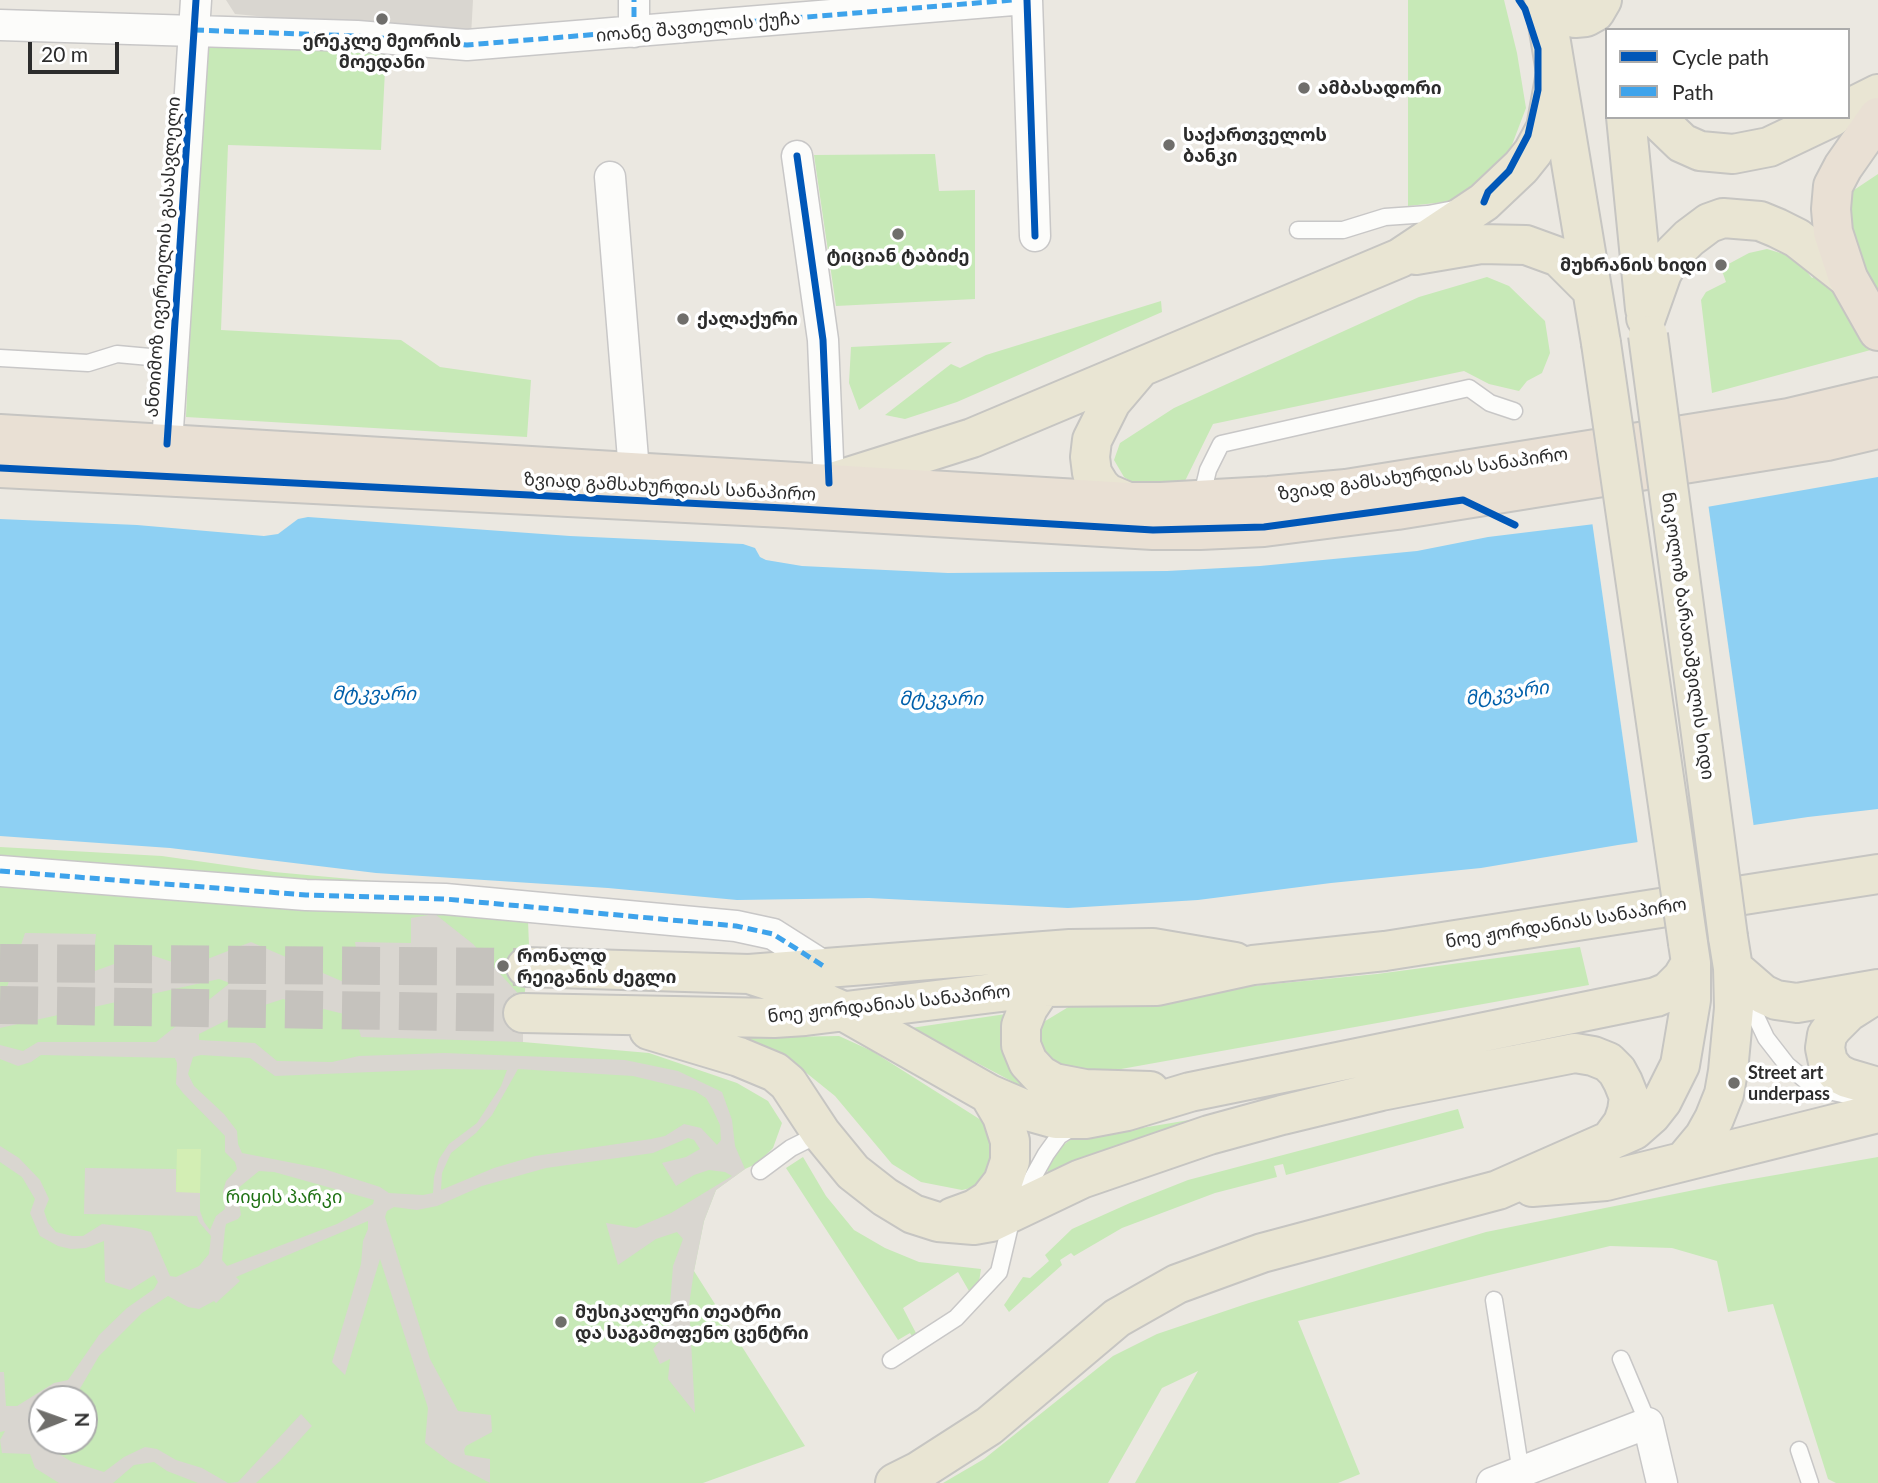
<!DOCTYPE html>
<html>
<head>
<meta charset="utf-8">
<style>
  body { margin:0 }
  #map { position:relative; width:1878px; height:1483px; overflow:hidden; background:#ebe8e1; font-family:Lato,sans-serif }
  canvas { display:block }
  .legend { position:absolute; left:1605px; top:28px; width:245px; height:91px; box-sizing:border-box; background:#fff; border:2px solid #ababab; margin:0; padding:9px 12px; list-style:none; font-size:21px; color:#2c2c2c }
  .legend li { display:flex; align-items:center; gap:14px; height:35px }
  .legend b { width:35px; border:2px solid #ababab }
  .north { position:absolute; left:28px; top:1385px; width:70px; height:70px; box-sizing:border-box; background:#fff; border:2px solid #ababab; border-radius:50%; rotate:89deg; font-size:19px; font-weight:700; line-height:28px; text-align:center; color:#2c2c2c }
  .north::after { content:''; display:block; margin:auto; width:24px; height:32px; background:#6f6e6b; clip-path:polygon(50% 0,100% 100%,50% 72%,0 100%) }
  .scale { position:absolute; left:28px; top:42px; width:91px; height:32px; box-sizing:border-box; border:4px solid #2c2c2c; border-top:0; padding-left:9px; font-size:21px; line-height:24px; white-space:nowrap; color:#2c2c2c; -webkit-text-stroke:5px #fff; paint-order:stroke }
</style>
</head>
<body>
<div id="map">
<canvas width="1878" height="1483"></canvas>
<ul class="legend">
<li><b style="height:9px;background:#0057b8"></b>Cycle path</li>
<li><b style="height:9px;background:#3ea3eb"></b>Path</li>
</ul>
<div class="north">N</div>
<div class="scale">20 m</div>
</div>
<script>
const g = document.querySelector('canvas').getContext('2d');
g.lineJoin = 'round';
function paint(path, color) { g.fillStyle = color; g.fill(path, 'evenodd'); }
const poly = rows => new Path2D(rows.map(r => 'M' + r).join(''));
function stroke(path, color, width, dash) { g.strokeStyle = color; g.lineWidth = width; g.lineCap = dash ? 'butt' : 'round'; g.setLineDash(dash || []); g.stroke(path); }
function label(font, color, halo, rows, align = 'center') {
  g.font = font + ' Lato,"Noto Sans Georgian",sans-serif'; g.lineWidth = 7; g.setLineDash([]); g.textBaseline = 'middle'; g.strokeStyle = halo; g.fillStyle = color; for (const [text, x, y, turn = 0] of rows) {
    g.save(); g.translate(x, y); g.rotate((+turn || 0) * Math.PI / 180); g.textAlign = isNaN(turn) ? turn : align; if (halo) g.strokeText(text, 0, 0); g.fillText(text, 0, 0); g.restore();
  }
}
const green = poly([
  [1408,0,1504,0,1517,53,1526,108,1507,158,1454,201,1408,206],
  [202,42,386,50,381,150,228,145,221,330,401,340,440,367,531,380,527,437,186,417],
  [935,154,939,191,975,190,975,299,836,306,814,155],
  [1878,174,1878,348,1712,393,1701,300,1706,292,1726,282,1721,268,1749,253,1767,249,1787,255,1802,266,1812,278,1857,247,1845,219,1848,194],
  [1487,277,1509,286,1545,321,1550,353,1542,373,1527,381,1519,391,1489,384,1464,371,1213,424,1184,483,1140,487,1124,477,1114,460,1120,443,1174,408,1419,297],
  [1161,301,1162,312,957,402,905,419,885,415,951,364,960,368,986,355],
  [952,342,859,410,849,383,851,347],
  [0,847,162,856,274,872,527,895,529,946,523,1013,523,1042,649,1053,737,1083,768,1101,782,1123,773,1148,758,1163,745,1169,716,1190,704,1221,694,1271,805,1446,703,1483,0,1483],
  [42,1399,84,1399,84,1441,42,1441],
  [1580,947,1589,985,1110,1071,1087,1074,1045,1060,1039,1037,1042,1023,1075,1003,1377,974],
  [1006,1014,1051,1102,911,1028],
  [839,1036,872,1051,992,1127,1000,1147,980,1186,962,1190,921,1182,892,1164,835,1096,804,1071,780,1055,725,1038],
  [1458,1109,1464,1128,1286,1175,1283,1164,1274,1166,1277,1177,1215,1193,1122,1228,1074,1256,1071,1253,1060,1260,1062,1265,1009,1312,1004,1305,1023,1277,1030,1278,1049,1261,1045,1255,1072,1229,1130,1203,1188,1180],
  [1219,1115,1047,1176,1049,1161,1058,1149,1070,1140],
  [803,1157,826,1196,854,1230,885,1248,919,1262,981,1269,979,1282,969,1291,958,1272,903,1308,917,1335,913,1338,910,1333,898,1340,786,1168],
  [1878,1157,1878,1483,1836,1483,1828,1479,1773,1304,1728,1312,1717,1261,1672,1248,1610,1246,1298,1321,1360,1474,1338,1483,1135,1483,1198,1371,1162,1388,1108,1483,943,1483,984,1459,1113,1356,1157,1334,1249,1303,1486,1232,1724,1184]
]);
const pitch = poly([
  [177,1149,201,1149,200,1193,176,1193]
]);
const plaza = poly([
  [226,0,473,0,471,36,235,14],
  [435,914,473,944,523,999,523,1042,361,1037,357,1022,348,1015,283,999,243,1012,199,1034,199,1040,255,1043,277,1061,332,1062,359,1056,444,1053,625,1060,678,1071,722,1092,732,1120,735,1146,745,1169,716,1190,704,1221,694,1271,689,1305,695,1413,668,1379,670,1359,660,1364,653,1349,668,1331,673,1266,683,1239,677,1232,656,1239,618,1265,606,1223,636,1228,671,1213,732,1176,725,1172,709,1170,694,1175,676,1186,662,1163,686,1157,700,1149,694,1140,688,1138,653,1153,546,1168,482,1186,437,1206,417,1210,394,1207,387,1211,385,1217,430,1359,458,1411,491,1415,492,1432,466,1446,464,1450,465,1455,490,1459,490,1483,450,1462,425,1443,428,1408,380,1259,345,1375,332,1362,361,1264,363,1241,368,1229,368,1221,236,1277,240,1281,216,1303,214,1301,199,1309,188,1307,168,1296,142,1313,99,1356,78,1392,79,1399,42,1399,42,1441,54,1441,59,1454,72,1462,104,1472,124,1457,145,1447,157,1449,176,1460,202,1468,228,1483,198,1483,167,1471,154,1462,134,1465,113,1483,59,1483,35,1468,30,1454,2,1453,0,1440,5,1431,0,1432,0,1372,4,1372,6,1406,17,1406,54,1383,68,1380,99,1335,127,1308,154,1289,158,1282,154,1275,130,1290,105,1282,104,1241,86,1248,71,1249,58,1246,40,1236,30,1213,35,1199,22,1177,0,1162,0,1146,19,1158,40,1180,49,1199,44,1211,48,1223,56,1232,72,1236,83,1236,102,1224,136,1228,151,1232,170,1276,176,1277,199,1266,209,1254,211,1236,199,1222,197,1216,84,1214,85,1168,176,1169,176,1192,200,1193,200,1211,204,1222,210,1230,216,1216,225,1209,223,1191,226,1181,237,1169,235,1162,225,1152,225,1136,183,1093,176,1084,177,1063,175,1058,41,1055,31,1062,18,1066,0,1059,0,1045,23,1051,38,1042,156,1042,230,983,219,979,0,1028,0,1002,2,1002,25,933,96,934,92,972,145,953,187,967,251,942,346,983,361,980,355,942,411,943,411,918],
  [201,1055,250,1058,275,1076,445,1069,507,1070,501,1086,477,1123,449,1144,439,1159,434,1177,433,1193,423,1195,389,1193,380,1187,324,1169,242,1153,238,1144,237,1131,224,1114,194,1086,188,1074,193,1057],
  [518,1069,633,1076,695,1091,706,1098,713,1110,720,1125,721,1140,717,1145,701,1128,684,1124,665,1136,651,1139,535,1156,494,1168,441,1190,442,1173,451,1153,476,1133,492,1115],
  [259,1171,274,1172,374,1200,373,1204,337,1224,227,1266,222,1260,225,1229,226,1224,238,1219,241,1215,237,1189],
  [301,1414,312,1426,280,1461,256,1483,229,1483,238,1482]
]);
const water = poly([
  [1878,477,1878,809,1808,817,1618,845,1481,868,1331,883,1198,900,1068,908,869,898,737,900,608,888,376,873,170,848,0,836,0,519,137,525,264,536,278,534,298,519,308,517,570,536,743,544,755,548,760,557,766,560,802,566,948,573,1167,571,1260,566,1417,551,1488,537,1644,518]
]);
const pier = poly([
  [1708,503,1754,828,1638,845,1592,521]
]);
const primaryTunnel = poly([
  [0,963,526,967],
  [0,1005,523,1013]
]);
const lane = poly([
  [1298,230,1343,230,1385,217,1428,214,1454,209],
  [0,358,88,363,117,354,172,359],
  [1201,499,1208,470,1221,444,1469,388,1490,403,1514,411],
  [1744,991,1766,1038,1787,1065,1815,1088,1851,1096],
  [760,1171,791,1148,821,1133],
  [1494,1300,1521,1473],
  [1621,1359,1648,1423],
  [891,1360,956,1318,999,1272,1013,1213,1046,1154,1059,1136,1075,1126],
  [1799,1450,1810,1483]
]);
const street = poly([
  [1027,0,1035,236],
  [0,25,357,36,467,45,1013,0],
  [634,32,634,0],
  [797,156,823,340,829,483],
  [610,177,634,471],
  [167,444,196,0],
  [0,871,306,895,445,899,736,926,773,934,825,967],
  [1492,1483,1648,1423,1662,1483]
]);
const primary = poly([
  [1544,0,1601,343],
  [1549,0,1558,12,1575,18,1586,17,1595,12,1602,0],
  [1848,109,1878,94],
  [1626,117,1645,309],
  [1655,117,1682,143,1700,151,1733,154,1769,147,1832,117],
  [1416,255,1481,244,1526,245,1559,257,1592,290],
  [1646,318,1662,273,1673,254,1689,238,1709,223,1723,218,1760,221,1777,228,1797,238,1848,278],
  [829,483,972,438,1400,258,1484,202,1521,167,1533,152,1546,128,1556,73],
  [1128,502,1107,493,1100,486,1092,473,1090,457,1092,440,1111,402,1139,369],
  [526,967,749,974,1070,949,1153,948,1235,962],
  [1733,968,1763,994,1776,1000,1797,1003,1878,989],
  [749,974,789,987,843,1011,989,1094,1031,1112,1056,1119,1085,1119,1127,1111,1190,1092,1656,997,1668,992,1682,978,1691,963],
  [1042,987,1028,1008,1021,1026,1021,1045,1028,1062,1040,1075,1054,1083,1085,1089,1150,1091],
  [1878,993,1848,1012,1833,1027,1827,1035,1825,1048,1828,1062,1837,1073,1847,1078,1878,1087],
  [523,1013,774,1018,805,1016,1042,987,1157,986,1253,965,1385,951,1878,874],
  [649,1030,739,1057,775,1072,788,1083,821,1133,853,1172,885,1197,913,1214,938,1222,974,1225,991,1222,1081,1179,1209,1135,1282,1115,1381,1091,1575,1053,1593,1056,1608,1062,1617,1071,1623,1082,1629,1097,1627,1111,1623,1123,1609,1142],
  [1684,1161,1704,1137,1714,1119,1724,1094,1728,1071,1734,1008,1733,968,1728,937],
  [1532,1187,1606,1181,1878,1113],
  [953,1217,975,1209,989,1200,1003,1182,1010,1161,1010,1141,1002,1116,989,1094],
  [895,1483,919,1471,989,1426,1117,1318,1177,1284,1262,1253,1498,1190,1634,1130,1651,1115,1662,1101,1680,1065,1691,1000,1691,963,1688,943]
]);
const highway = poly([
  [1878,117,1843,167,1833,186,1831,209,1833,232,1848,278,1878,331],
  [0,434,1128,502,1161,502,1269,496,1346,489,1789,418,1878,397],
  [0,468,784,508,1153,530,1200,530,1264,527,1397,510,1827,441,1878,429]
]);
const primaryBridge = poly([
  [1648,335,1728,937],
  [1601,343,1688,943]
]);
const quiet = poly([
  [194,30,357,36,467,45,1013,0],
  [634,32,634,0],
  [0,871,306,895,445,899,736,926,773,934,825,967]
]);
const cycleway = poly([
  [1027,0,1035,236],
  [797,156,823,340,829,483],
  [1484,202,1488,192,1509,171,1528,135,1538,90,1538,49,1525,9,1519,0],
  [167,444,196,0],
  [0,468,784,508,1153,530,1264,527,1463,500,1515,525]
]);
const markers = [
  [382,19,7,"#6f6e6b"],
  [1304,88,7,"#6f6e6b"],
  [1169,145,7,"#6f6e6b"],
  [898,234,7,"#6f6e6b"],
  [1721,265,7,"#6f6e6b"],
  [683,319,7,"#6f6e6b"],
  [503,966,7,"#6f6e6b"],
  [1734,1083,7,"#6f6e6b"],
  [561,1322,7,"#6f6e6b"]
];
const streetNames = [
  ["იოანე შავთელის ქუჩა",698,27,-5],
  ["ანთიმოზ ივერიელის გასასვლელი",163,257,-86],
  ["ზვიად გამსახურდიას სანაპირო",1423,474,-8],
  ["ზვიად გამსახურდიას სანაპირო",670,487,3],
  ["ნიკოლოზ ბარათაშვილის ხიდი",1688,636,82],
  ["ნოე ჟორდანიას სანაპირო",1566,923,-9],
  ["ნოე ჟორდანიას სანაპირო",889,1004,-6]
];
const poiNames = [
  ["ერეკლე მეორის",382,41,"center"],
  ["მოედანი",382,62,"center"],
  ["ამბასადორი",1318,88],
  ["საქართველოს",1183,135],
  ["ბანკი",1183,156],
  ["ტიციან ტაბიძე",898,256,"center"],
  ["მუხრანის ხიდი",1707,265,"right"],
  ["ქალაქური",697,319],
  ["რონალდ",517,956],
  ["რეიგანის ძეგლი",517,977],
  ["Street art",1748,1073],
  ["underpass",1748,1094],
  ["მუსიკალური თეატრი",575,1312],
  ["და საგამოფენო ცენტრი",575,1333]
];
const parkNames = [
  ["რიყის პარკი",284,1197]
];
const waterNames = [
  ["მტკვარი",1507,693,-8],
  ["მტკვარი",374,694],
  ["მტკვარი",941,699]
];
paint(green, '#c7e9b7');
paint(pitch, '#d3eeb4');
paint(plaza, '#d9d6d0');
paint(water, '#8ed0f3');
paint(pier, '#ebe8e1');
stroke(primaryTunnel, '#c5c2bd', 38, [38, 19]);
stroke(lane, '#c8c7c7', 19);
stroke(street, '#c8c7c7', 33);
stroke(primary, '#c6c5c2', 42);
stroke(highway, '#c6c5c2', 42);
stroke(lane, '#fcfcfa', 16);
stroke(street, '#fcfcfa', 30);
stroke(primary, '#e9e5d3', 38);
stroke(highway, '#e9e0d4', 38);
stroke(primaryBridge, '#c6c5c2', 42, []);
stroke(primaryBridge, '#e9e5d3', 38);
stroke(quiet, '#3ea3eb', 5, [10, 5]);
stroke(cycleway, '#0057b8', 7);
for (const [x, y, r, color] of markers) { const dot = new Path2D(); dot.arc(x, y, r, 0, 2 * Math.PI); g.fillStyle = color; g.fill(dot); stroke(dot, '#fff', 2.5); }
label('18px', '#2c2c2c', '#fff', streetNames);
label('bold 18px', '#2c2c2c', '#fff', poiNames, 'left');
label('18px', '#1e7113', '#fff', parkNames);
label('italic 19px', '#0060ab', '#fff', waterNames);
</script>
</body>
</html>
